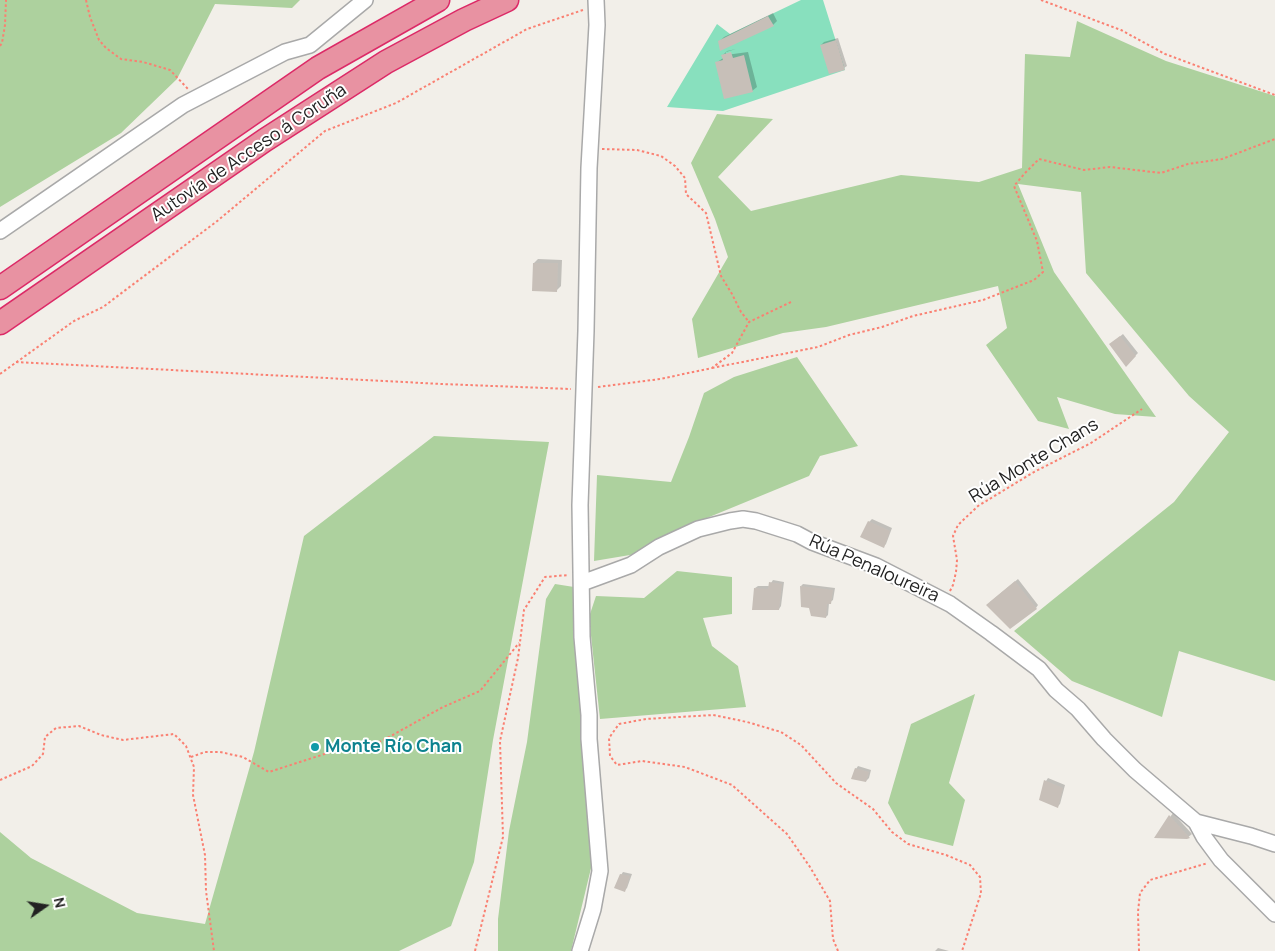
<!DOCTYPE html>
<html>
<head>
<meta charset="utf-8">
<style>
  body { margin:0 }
  #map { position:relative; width:1275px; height:951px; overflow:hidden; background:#f2efe9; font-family:Manrope,sans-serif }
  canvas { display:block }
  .north { position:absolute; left:20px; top:881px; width:50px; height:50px; -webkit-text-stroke:4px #fff; paint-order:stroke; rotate:77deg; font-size:14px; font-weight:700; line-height:20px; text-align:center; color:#222 }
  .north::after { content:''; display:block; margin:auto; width:18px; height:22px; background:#222; clip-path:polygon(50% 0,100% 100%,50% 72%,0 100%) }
</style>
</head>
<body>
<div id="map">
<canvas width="1275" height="951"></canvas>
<div class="north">N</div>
</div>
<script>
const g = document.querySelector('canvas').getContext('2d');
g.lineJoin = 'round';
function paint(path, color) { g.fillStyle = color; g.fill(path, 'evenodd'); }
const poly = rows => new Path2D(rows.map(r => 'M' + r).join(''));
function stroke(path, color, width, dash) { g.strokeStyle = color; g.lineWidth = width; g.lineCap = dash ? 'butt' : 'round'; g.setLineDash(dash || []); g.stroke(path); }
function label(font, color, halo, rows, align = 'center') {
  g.font = font + ' Manrope,sans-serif'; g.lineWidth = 4; g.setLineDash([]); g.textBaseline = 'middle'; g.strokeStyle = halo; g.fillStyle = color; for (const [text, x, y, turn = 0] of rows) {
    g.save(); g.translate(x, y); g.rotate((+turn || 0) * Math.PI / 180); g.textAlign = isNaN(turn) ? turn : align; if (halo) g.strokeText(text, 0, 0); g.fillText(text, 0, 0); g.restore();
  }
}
const forest = poly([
  [0,0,300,0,292,8,215,4,177,79,121,133,0,207],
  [1077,21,1166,61,1275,96,1275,681,1179,651,1162,717,1072,681,1014,631,1174,502,1229,432,1189,396,1086,273,1081,192,1018,184,1054,272,1156,417,1115,414,1057,397,1069,429,1038,421,986,345,1007,328,998,286,826,327,783,333,698,358,692,319,728,257,715,219,691,163,717,114,773,119,718,177,751,211,901,175,979,182,1022,168,1025,54,1070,57],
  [797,357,858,446,820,456,809,476,685,527,636,554,594,561,597,475,671,482,689,437,704,393,734,377],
  [434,436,549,442,493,740,474,862,451,926,399,951,0,951,0,832,31,858,137,913,205,924,254,752,304,536],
  [677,571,732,577,732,614,703,618,712,646,738,666,746,707,600,719,589,617,596,596,644,598],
  [555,584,574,587,592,864,571,951,498,951,498,919,509,831,527,742,546,599],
  [975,694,949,783,965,800,953,846,905,834,888,803,911,724]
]);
const pitch = poly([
  [801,0,823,0,845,70,723,111,667,107,717,24,730,34]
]);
const shadow = poly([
  [773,13,777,21,773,25,720,41,724,37],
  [838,38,847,66,844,68,821,45,824,42],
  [736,49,726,52,726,55,748,52,757,87,752,91,716,63,723,58,723,55,727,51],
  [538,259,562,260,561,286,557,290,534,263],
  [1123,334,1138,353,1126,365,1113,342],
  [872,519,892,528,886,544,884,546,869,522],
  [1018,579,1038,605,1036,608,990,602],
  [773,580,784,582,781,606,779,609,755,588,758,586,769,586],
  [803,584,835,588,833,600,829,603,828,615,826,617,801,586],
  [858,766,871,770,869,778,866,781,856,769],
  [1048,778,1065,785,1060,804,1057,807,1046,781],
  [1173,813,1192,834,1187,838,1156,837],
  [623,872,632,874,627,888,625,890,621,875],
  [938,948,949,951,935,951]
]);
const building = poly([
  [768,16,774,26,720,51,718,41],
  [836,40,845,70,829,74,820,45],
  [731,52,733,58,744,55,753,92,724,99,715,62,723,60,721,55],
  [533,263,558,263,557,292,532,291],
  [1120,336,1136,356,1126,367,1109,344],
  [868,521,890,531,884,548,860,537],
  [1015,581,1037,609,1010,629,986,605],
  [769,582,782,584,779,610,752,610,754,588,768,589],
  [800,586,833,590,831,604,827,604,826,618,811,616,809,608,801,607],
  [855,768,869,772,866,782,851,779],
  [1044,780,1063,788,1058,808,1039,800],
  [1169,815,1190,838,1187,839,1154,838],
  [620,874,630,876,625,892,614,888]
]);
const path = poly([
  [86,0,90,17,99,40,106,48,121,59,143,62,170,70,188,89],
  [1041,0,1121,30,1165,54,1275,95],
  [0,46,2,43,5,25,6,0],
  [602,149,637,150,661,156,675,166,685,178,686,194,706,213,721,276,732,294,741,312,749,322],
  [16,362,442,384,571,389],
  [712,368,818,347,849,335,882,327,913,316,983,300,1034,280,1043,272,1037,241,1014,186,1025,173,1039,159,1084,170,1110,167,1161,173,1188,164,1222,159,1275,139],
  [0,374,74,321,103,307,216,222,325,131,396,103,527,29,583,10],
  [598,387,660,379,712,368,732,353,749,322,791,302],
  [950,591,953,585,956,572,957,560,953,536,958,525,978,506,1034,472,1091,443,1142,409],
  [191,757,205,752,220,752,243,757,269,772,340,749,359,745,366,749,389,737,443,707,480,691,519,643],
  [0,780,32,766,43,754,45,737,56,728,79,726,101,735,123,740,174,734,186,746,194,767,193,795,205,855,206,891,214,951],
  [475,951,503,837,500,741,518,658,524,610,545,577,569,575],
  [838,951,833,939,830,901,810,867,787,834,732,785,685,767,642,761,617,765,610,756,609,738,619,724,646,719,713,715,747,722,781,732,801,745,836,783,873,809,892,832,908,844,946,855,970,865,980,877,981,893,962,951],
  [1139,951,1138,912,1140,893,1150,880,1208,863]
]);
const minor = poly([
  [0,231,183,105,285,52,310,45,365,0],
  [582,583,631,565,659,547,698,529,730,521,743,519,756,521,797,534,812,542,876,566,950,604,991,633,1039,669,1056,690,1078,709,1104,739,1135,770,1196,822,1251,836,1275,844],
  [1196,822,1204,837,1221,860,1275,914],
  [580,951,593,909,600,871,589,739,589,715,582,637,580,505,586,331,589,168,597,25,596,0]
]);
const highway = poly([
  [0,288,318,68,438,0],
  [0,323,265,140,386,62,464,20,507,0]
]);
const markers = [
  [315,747,5,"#0f9aa8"]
];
const streetNames = [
  ["Autovía de Acceso á Coruña",249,153,-34],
  ["Rúa Monte Chans",1034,461,-31],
  ["Rúa Penaloureira",874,569,24]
];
const cultureNames = [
  ["Monte Río Chan",325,747]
];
paint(forest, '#add19e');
paint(pitch, '#88e0be');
paint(shadow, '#0003');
paint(building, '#c7bfb8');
stroke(minor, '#a9a9a9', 18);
stroke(highway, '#dc2a67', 25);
stroke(path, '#fa8072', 2, [2.5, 2.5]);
stroke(minor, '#fff', 15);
stroke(highway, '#e892a2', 22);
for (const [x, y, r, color] of markers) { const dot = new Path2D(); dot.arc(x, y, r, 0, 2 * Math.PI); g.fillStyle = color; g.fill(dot); stroke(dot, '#fff', 2); }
label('18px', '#222', '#fff', streetNames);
label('bold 18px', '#0d838f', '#fff', cultureNames, 'left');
</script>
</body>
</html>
